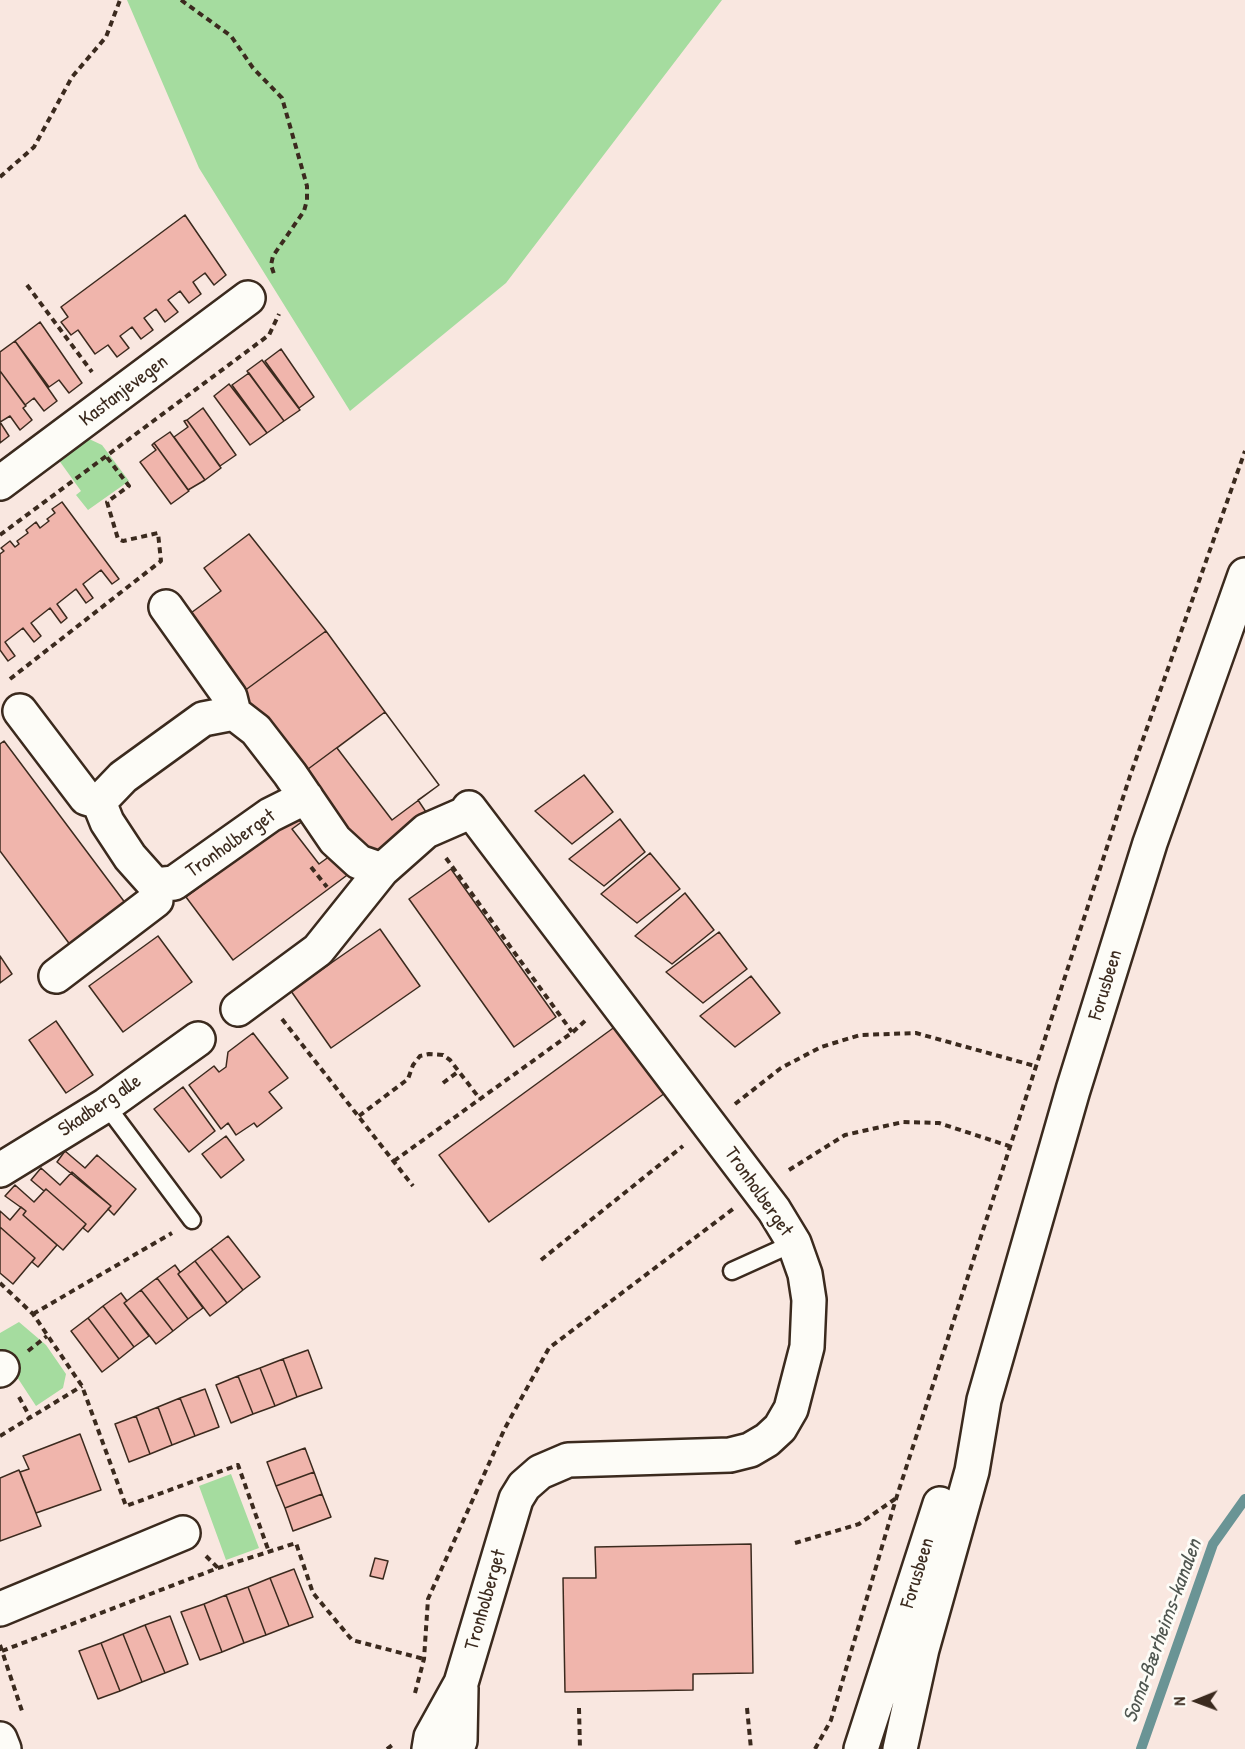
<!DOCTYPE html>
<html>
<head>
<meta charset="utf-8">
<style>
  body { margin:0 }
  #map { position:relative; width:1245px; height:1749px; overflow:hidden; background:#f9e7e0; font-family:"Patrick Hand",sans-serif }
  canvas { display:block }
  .north { position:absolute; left:1167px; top:1671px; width:60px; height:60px; -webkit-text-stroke:4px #fdfcf7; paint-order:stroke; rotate:269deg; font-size:16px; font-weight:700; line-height:24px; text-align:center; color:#3b2a1e }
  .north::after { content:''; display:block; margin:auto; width:21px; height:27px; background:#3b2a1e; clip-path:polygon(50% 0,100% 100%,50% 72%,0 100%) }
</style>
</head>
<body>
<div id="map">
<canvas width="1245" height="1749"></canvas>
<div class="north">N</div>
</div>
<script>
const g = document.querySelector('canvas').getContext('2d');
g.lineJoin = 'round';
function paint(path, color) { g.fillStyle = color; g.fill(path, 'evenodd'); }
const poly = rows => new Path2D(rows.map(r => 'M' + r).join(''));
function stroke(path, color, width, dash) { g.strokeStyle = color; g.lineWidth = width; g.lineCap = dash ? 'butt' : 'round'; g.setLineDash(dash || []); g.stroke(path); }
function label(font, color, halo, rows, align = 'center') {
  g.font = font + ' "Patrick Hand",sans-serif'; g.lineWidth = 6; g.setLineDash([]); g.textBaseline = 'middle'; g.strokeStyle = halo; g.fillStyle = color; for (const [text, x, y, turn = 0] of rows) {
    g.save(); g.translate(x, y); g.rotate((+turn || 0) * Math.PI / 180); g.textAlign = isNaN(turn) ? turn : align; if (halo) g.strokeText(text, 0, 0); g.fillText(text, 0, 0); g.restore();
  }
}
const green = poly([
  [127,0,722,0,506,283,350,411,199,168],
  [87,438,102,445,129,481,88,510,76,495,81,491,58,459],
  [19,1322,46,1345,66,1374,63,1388,36,1406,0,1351,0,1333],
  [231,1474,259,1548,226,1560,199,1486]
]);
const stream = poly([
  [1141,1749,1213,1544,1245,1499]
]);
const building = poly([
  [185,215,226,275,214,285,205,273,193,282,201,294,189,303,180,291,168,300,178,312,165,322,156,309,144,318,153,330,141,339,132,327,120,336,129,348,117,357,108,345,95,354,78,330,71,335,61,322,68,317,61,307,185,215],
  [40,322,82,383,69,393,59,380,49,387,15,341,40,322],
  [15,341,57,401,44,411,34,398,25,405,0,371,0,352,15,341],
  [281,349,314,397,299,408,265,361,281,349],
  [262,360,300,410,284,421,247,371,262,360],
  [0,371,26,406,23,408,32,420,20,430,10,416,0,422,0,371],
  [249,373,284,421,267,433,232,385,249,373],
  [229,384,267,433,250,445,214,396,229,384],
  [203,408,236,455,220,466,187,420,203,408],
  [187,420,221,468,205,480,174,437,188,427,184,421,187,420],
  [0,422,9,436,0,443,0,422],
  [170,432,205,480,188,490,154,443,170,432],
  [154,443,189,491,171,504,140,462,156,450,152,445,154,443],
  [62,502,119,579,112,584,101,570,83,584,93,598,86,603,76,589,57,604,67,618,61,623,50,608,31,623,41,636,34,642,23,628,5,642,15,656,8,661,0,650,0,554,4,551,1,548,10,541,15,547,19,544,17,541,28,533,26,530,36,522,40,528,49,521,47,519,55,513,52,509,62,502],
  [249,534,326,631,240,694,184,618,221,591,204,568,249,534],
  [326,631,385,712,300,775,240,694,326,631],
  [385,712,439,785,418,800,428,815,233,960,186,897,318,799,300,775,385,712],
  [385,712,439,785,392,820,337,748,385,712],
  [4,741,132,912,77,954,0,851,0,744,4,741],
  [584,775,613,812,572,844,535,811,584,775],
  [620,819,645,852,604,886,569,859,620,819],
  [303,821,330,856,319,864,292,829,303,821],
  [650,853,680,889,637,923,601,894,650,853],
  [451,869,556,1017,514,1047,409,899,451,869],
  [685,893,714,930,672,964,635,936,685,893],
  [380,929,420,986,331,1048,291,991,380,929],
  [719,932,747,969,703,1003,666,972,719,932],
  [158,936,192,982,123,1032,89,986,158,936],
  [0,956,12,974,0,983,0,956],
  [751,976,780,1013,735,1047,700,1016,751,976],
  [56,1021,93,1075,66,1093,29,1040,56,1021],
  [616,1026,665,1093,489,1222,439,1155,616,1026],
  [253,1033,288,1078,269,1092,282,1108,257,1127,254,1123,236,1135,228,1123,221,1129,189,1085,214,1066,219,1072,226,1067,228,1052,253,1033],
  [183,1087,215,1131,189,1152,154,1109,183,1087],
  [226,1136,244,1160,221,1178,202,1154,226,1136],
  [65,1151,85,1168,97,1155,136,1189,114,1215,108,1209,111,1206,57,1162,65,1151],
  [41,1168,60,1185,72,1172,111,1206,88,1232,83,1228,86,1224,46,1189,44,1191,31,1180,41,1168],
  [15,1185,34,1202,46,1189,86,1224,63,1250,23,1215,26,1211,5,1196,15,1185],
  [21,1207,26,1211,23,1215,57,1245,38,1267,32,1262,35,1258,0,1227,0,1211,10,1220,21,1207],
  [0,1227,35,1258,13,1284,0,1273,0,1227],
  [228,1236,260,1277,243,1290,211,1249,228,1236],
  [211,1249,243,1290,227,1303,195,1261,211,1249],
  [195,1261,227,1303,210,1316,178,1274,195,1261],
  [175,1265,180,1272,178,1274,203,1308,188,1319,157,1278,175,1265],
  [157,1278,188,1319,173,1331,141,1290,157,1278],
  [141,1290,173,1331,156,1344,124,1303,141,1290],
  [121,1293,127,1301,124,1303,149,1336,134,1347,103,1306,121,1293],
  [103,1306,134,1347,119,1359,88,1318,103,1306],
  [88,1318,119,1359,102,1372,71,1331,88,1318],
  [308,1350,322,1388,297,1397,283,1359,308,1350],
  [283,1359,297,1397,275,1406,260,1368,283,1359],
  [260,1368,275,1406,253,1414,238,1376,260,1368],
  [238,1376,253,1414,231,1423,216,1385,238,1376],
  [205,1389,219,1427,195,1436,180,1398,205,1389],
  [180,1398,195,1436,172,1445,158,1407,180,1398],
  [158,1407,172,1445,150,1454,136,1416,158,1407],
  [136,1416,150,1454,129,1462,115,1424,136,1416],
  [80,1434,101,1490,36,1513,20,1472,29,1469,23,1456,80,1434],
  [305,1448,314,1472,276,1486,267,1462,305,1448],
  [19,1470,41,1526,0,1541,0,1478,19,1470],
  [314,1472,322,1494,285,1508,276,1486,314,1472],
  [322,1494,331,1517,293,1531,285,1508,322,1494],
  [751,1544,753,1673,693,1674,693,1690,565,1692,563,1578,596,1578,595,1547,751,1544],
  [375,1558,388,1561,383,1579,370,1576,375,1558],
  [294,1569,313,1617,289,1626,270,1578,294,1569],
  [270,1578,289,1626,266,1635,248,1587,270,1578],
  [248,1587,266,1635,244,1643,226,1595,248,1587],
  [226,1595,244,1643,222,1652,204,1604,226,1595],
  [204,1604,222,1652,200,1660,181,1612,204,1604],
  [170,1616,188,1664,165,1673,145,1625,170,1616],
  [145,1625,165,1673,142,1682,123,1634,145,1625],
  [123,1634,142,1682,120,1691,101,1643,123,1634],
  [101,1643,120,1691,98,1699,79,1651,101,1643]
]);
const path = poly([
  [181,0,231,36,253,68,282,98,307,186,307,200,304,211,273,256,271,265,274,274],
  [0,177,34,147,72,77,106,37,120,0],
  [27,285,92,372],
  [0,535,269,335,279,314],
  [10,679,161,561,158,533,123,541,118,539,107,502,129,486,106,456],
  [446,858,572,1032],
  [311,867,327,887],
  [282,1019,413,1186],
  [443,1083,459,1071],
  [735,1104,781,1068,821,1047,860,1035,916,1033,1035,1066],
  [359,1116,408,1079,413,1065,420,1056,429,1054,443,1055,450,1060,480,1099],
  [394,1161,573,1032,588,1018],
  [789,1170,845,1135,903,1122,939,1123,1009,1146],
  [541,1260,683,1146],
  [0,1283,33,1314,82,1386,126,1506,238,1465,269,1552],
  [33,1314,172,1233],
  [28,1351,47,1336],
  [19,1397,30,1417],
  [0,1436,82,1386],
  [795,1543,859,1524,895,1499],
  [206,1556,218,1568],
  [0,1645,23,1714],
  [2,1651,218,1568,296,1543,313,1593,352,1640,424,1659],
  [415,1693,424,1659,428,1599,505,1428,549,1348,733,1209],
  [579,1708,580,1749],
  [747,1708,751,1749],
  [387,1749,395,1743],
  [815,1749,831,1720,896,1499,1130,776,1245,451]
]);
const service = poly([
  [106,1105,192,1220],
  [732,1271,794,1243]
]);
const minor = poly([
  [0,483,248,298],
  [166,607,230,697,234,713,256,730,290,774,335,840,359,862,382,870,426,831,465,814,469,808,774,1210,794,1243,805,1274,809,1300,807,1347,791,1409,780,1428,767,1440,750,1450,730,1455,568,1460,540,1472,524,1486,516,1499,461,1683,431,1737,429,1749],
  [20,711,86,798,99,802],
  [99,802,123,777,203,719,234,713],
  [155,885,174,883,270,815,306,797],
  [56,976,156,900,155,885,130,857,107,822,99,802],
  [238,1009,318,950,382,870],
  [0,1170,106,1105,198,1039],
  [0,1370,2,1368],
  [0,1609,183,1533],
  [0,1739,4,1749],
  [456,1749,460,1741,461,1688]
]);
const secondary = poly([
  [861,1749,940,1504],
  [900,1749,922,1649,972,1471,984,1400,1073,1090,1150,843,1245,575]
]);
const streetNames = [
  ["Kastanjevegen",124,391,-37],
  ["Tronholberget",231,844,-35],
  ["Forusbeen",1106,985,-73],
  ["Skadberg alle",100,1106,-34],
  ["Tronholberget",758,1192,55],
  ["Forusbeen",918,1573,-73],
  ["Tronholberget",486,1600,-74]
];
const waterNames = [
  ["Soma-Bærheims-kanalen",1163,1631,-70]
];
paint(green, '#a5dc9f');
stroke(stream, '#6a9495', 10);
paint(building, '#f0b5ac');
stroke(building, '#3b2a1e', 1.5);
stroke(service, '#3b2a1e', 21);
stroke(minor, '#3b2a1e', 38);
stroke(secondary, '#3b2a1e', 38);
stroke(path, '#3b2a1e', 4, [6, 4.5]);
stroke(service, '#fdfcf7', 16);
stroke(minor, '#fdfcf7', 33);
stroke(secondary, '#fdfcf7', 33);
label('20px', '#3b2a1e', '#fdfcf7', streetNames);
label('italic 21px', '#4f5650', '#fdfcf7', waterNames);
</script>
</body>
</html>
